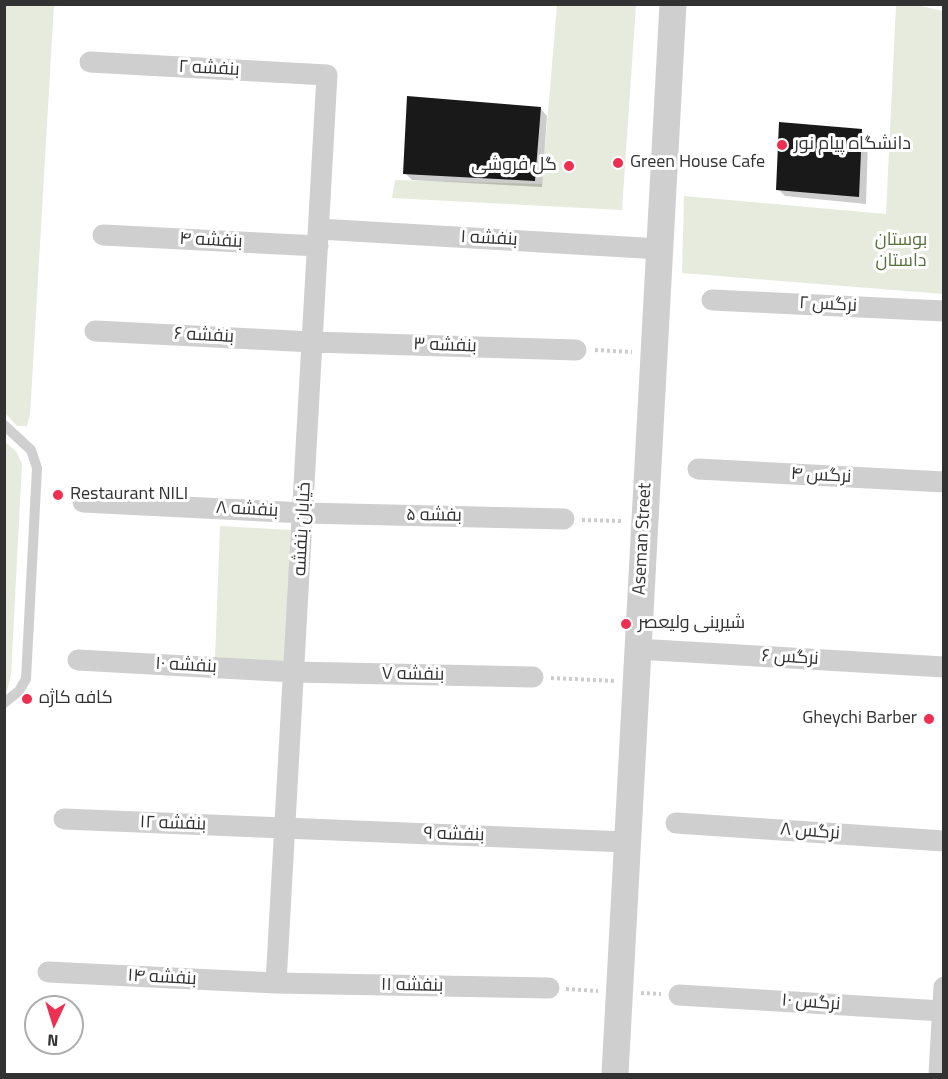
<!DOCTYPE html>
<html>
<head>
<meta charset="utf-8">
<style>
  body { margin:0 }
  #map { position:relative; width:948px; height:1079px; overflow:hidden; background:#fff; font-family:"Titillium Web",sans-serif }
  canvas { display:block }
  .frame { position:absolute; inset:0; border:6px solid #323232; pointer-events:none }
  .north { position:absolute; left:24px; top:995px; width:60px; height:60px; box-sizing:border-box; background:#fff; border:2px solid #adadad; border-radius:50%; rotate:184deg; font-size:16px; font-weight:700; line-height:24px; text-align:center; color:#323232 }
  .north::after { content:''; display:block; margin:auto; width:21px; height:27px; background:#ed2f51; clip-path:polygon(50% 0,100% 100%,50% 72%,0 100%) }
</style>
</head>
<body>
<div id="map">
<canvas width="948" height="1079"></canvas>
<div class="frame"></div>
<div class="north">N</div>
</div>
<script>
const g = document.querySelector('canvas').getContext('2d');
g.lineJoin = 'round';
function paint(path, color) { g.fillStyle = color; g.fill(path, 'evenodd'); }
const poly = rows => new Path2D(rows.map(r => 'M' + r).join(''));
function stroke(path, color, width, dash) { g.strokeStyle = color; g.lineWidth = width; g.lineCap = dash ? 'butt' : 'round'; g.setLineDash(dash || []); g.stroke(path); }
function label(font, color, halo, rows, align = 'center') {
  g.font = font + ' "Titillium Web",Cairo,sans-serif'; g.lineWidth = 6; g.setLineDash([]); g.textBaseline = 'middle'; g.strokeStyle = halo; g.fillStyle = color; for (const [text, x, y, turn = 0] of rows) {
    g.save(); g.translate(x, y); g.rotate((+turn || 0) * Math.PI / 180); g.textAlign = isNaN(turn) ? turn : align; if (halo) g.strokeText(text, 0, 0); g.fillText(text, 0, 0); g.restore();
  }
}
const green = poly([
  [5,5,54,5,30,415,27,426,17,426,5,413],
  [557,5,636,5,622,210,392,198,395,180,542,184],
  [896,5,916,5,943,11,943,294,682,273,684,196,886,214],
  [5,442,16,451,22,464,11,675,5,699],
  [220,526,291,530,285,662,215,659]
]);
const shadow = poly([
  [540,108,547,116,542,187,412,180,405,173],
  [861,131,868,138,866,204,785,196,778,189]
]);
const building = poly([
  [407,96,541,107,535,181,403,174],
  [779,122,862,129,859,197,776,190]
]);
const path = poly([
  [595,350,632,352],
  [582,520,623,521],
  [551,678,616,681],
  [566,989,598,991],
  [641,993,661,994]
]);
const service = poly([
  [4,425,31,450,37,468,26,679,19,691,4,703]
]);
const minor = poly([
  [90,62,327,75,276,983],
  [319,229,660,249],
  [103,235,318,246],
  [712,300,944,311],
  [95,331,313,342,576,350],
  [698,469,944,482],
  [83,502,304,513,564,519],
  [637,649,944,667],
  [78,660,294,672,533,677],
  [64,819,626,842],
  [676,823,944,841],
  [48,972,276,983,549,988],
  [679,995,942,1011],
  [939,1074,944,987]
]);
const tertiary = poly([
  [615,1074,673,4]
]);
const markers = [
  [782,145,6,"#ed2f51"],
  [618,163,6,"#ed2f51"],
  [569,166,6,"#ed2f51"],
  [58,495,6,"#ed2f51"],
  [626,624,6,"#ed2f51"],
  [27,699,6,"#ed2f51"],
  [929,719,6,"#ed2f51"]
];
const streetNames = [
  ["بنفشه ۲",209,69,3],
  ["بنفشه ۱",489,239,3],
  ["بنفشه ۴",211,241,3],
  ["نرگس ۲",828,305,3],
  ["بنفشه ۶",204,336,3],
  ["بنفشه ۳",445,346,2],
  ["نرگس ۴",821,476,3],
  ["بنفشه ۸",247,510,3],
  ["بفشه ۵",434,516,1],
  ["خیابان بنفشه",303,529,-87],
  ["Aseman Street",643,539,-87],
  ["نرگس ۶",790,658,3],
  ["بنفشه ۱۰",186,666,3],
  ["بنفشه ۷",413,675,1],
  ["بنفشه ۱۲",173,824,2],
  ["نرگس ۸",810,832,4],
  ["بنفشه ۹",454,835,2],
  ["بنفشه ۱۴",162,978,3],
  ["بنفشه ۱۱",412,986,1],
  ["نرگس ۱۰",811,1003,4]
];
const poiNames = [
  ["دانشگاه پیام نور",794,145],
  ["Green House Cafe",630,163],
  ["گل فروشی",557,166,"right"],
  ["Restaurant NILI",70,495],
  ["شیرینی ولیعصر",638,624],
  ["کافه کاژه",39,699],
  ["Gheychi Barber",917,719,"right"]
];
const parkNames = [
  ["بوستان",901,241],
  ["داستان",901,262]
];
paint(green, '#e6ebdd');
paint(shadow, '#0003');
paint(building, '#191919');
stroke(path, '#ccc', 4, [3, 3]);
stroke(service, '#cfcfcf', 10);
stroke(minor, '#cfcfcf', 21);
stroke(tertiary, '#cfcfcf', 27);
for (const [x, y, r, color] of markers) { const dot = new Path2D(); dot.arc(x, y, r, 0, 2 * Math.PI); g.fillStyle = color; g.fill(dot); stroke(dot, '#fff', 2); }
label('18px', '#323232', '#fff', streetNames);
label('18px', '#323232', '#fff', poiNames, 'left');
label('18px', '#5a703c', '#fff', parkNames);
</script>
</body>
</html>
